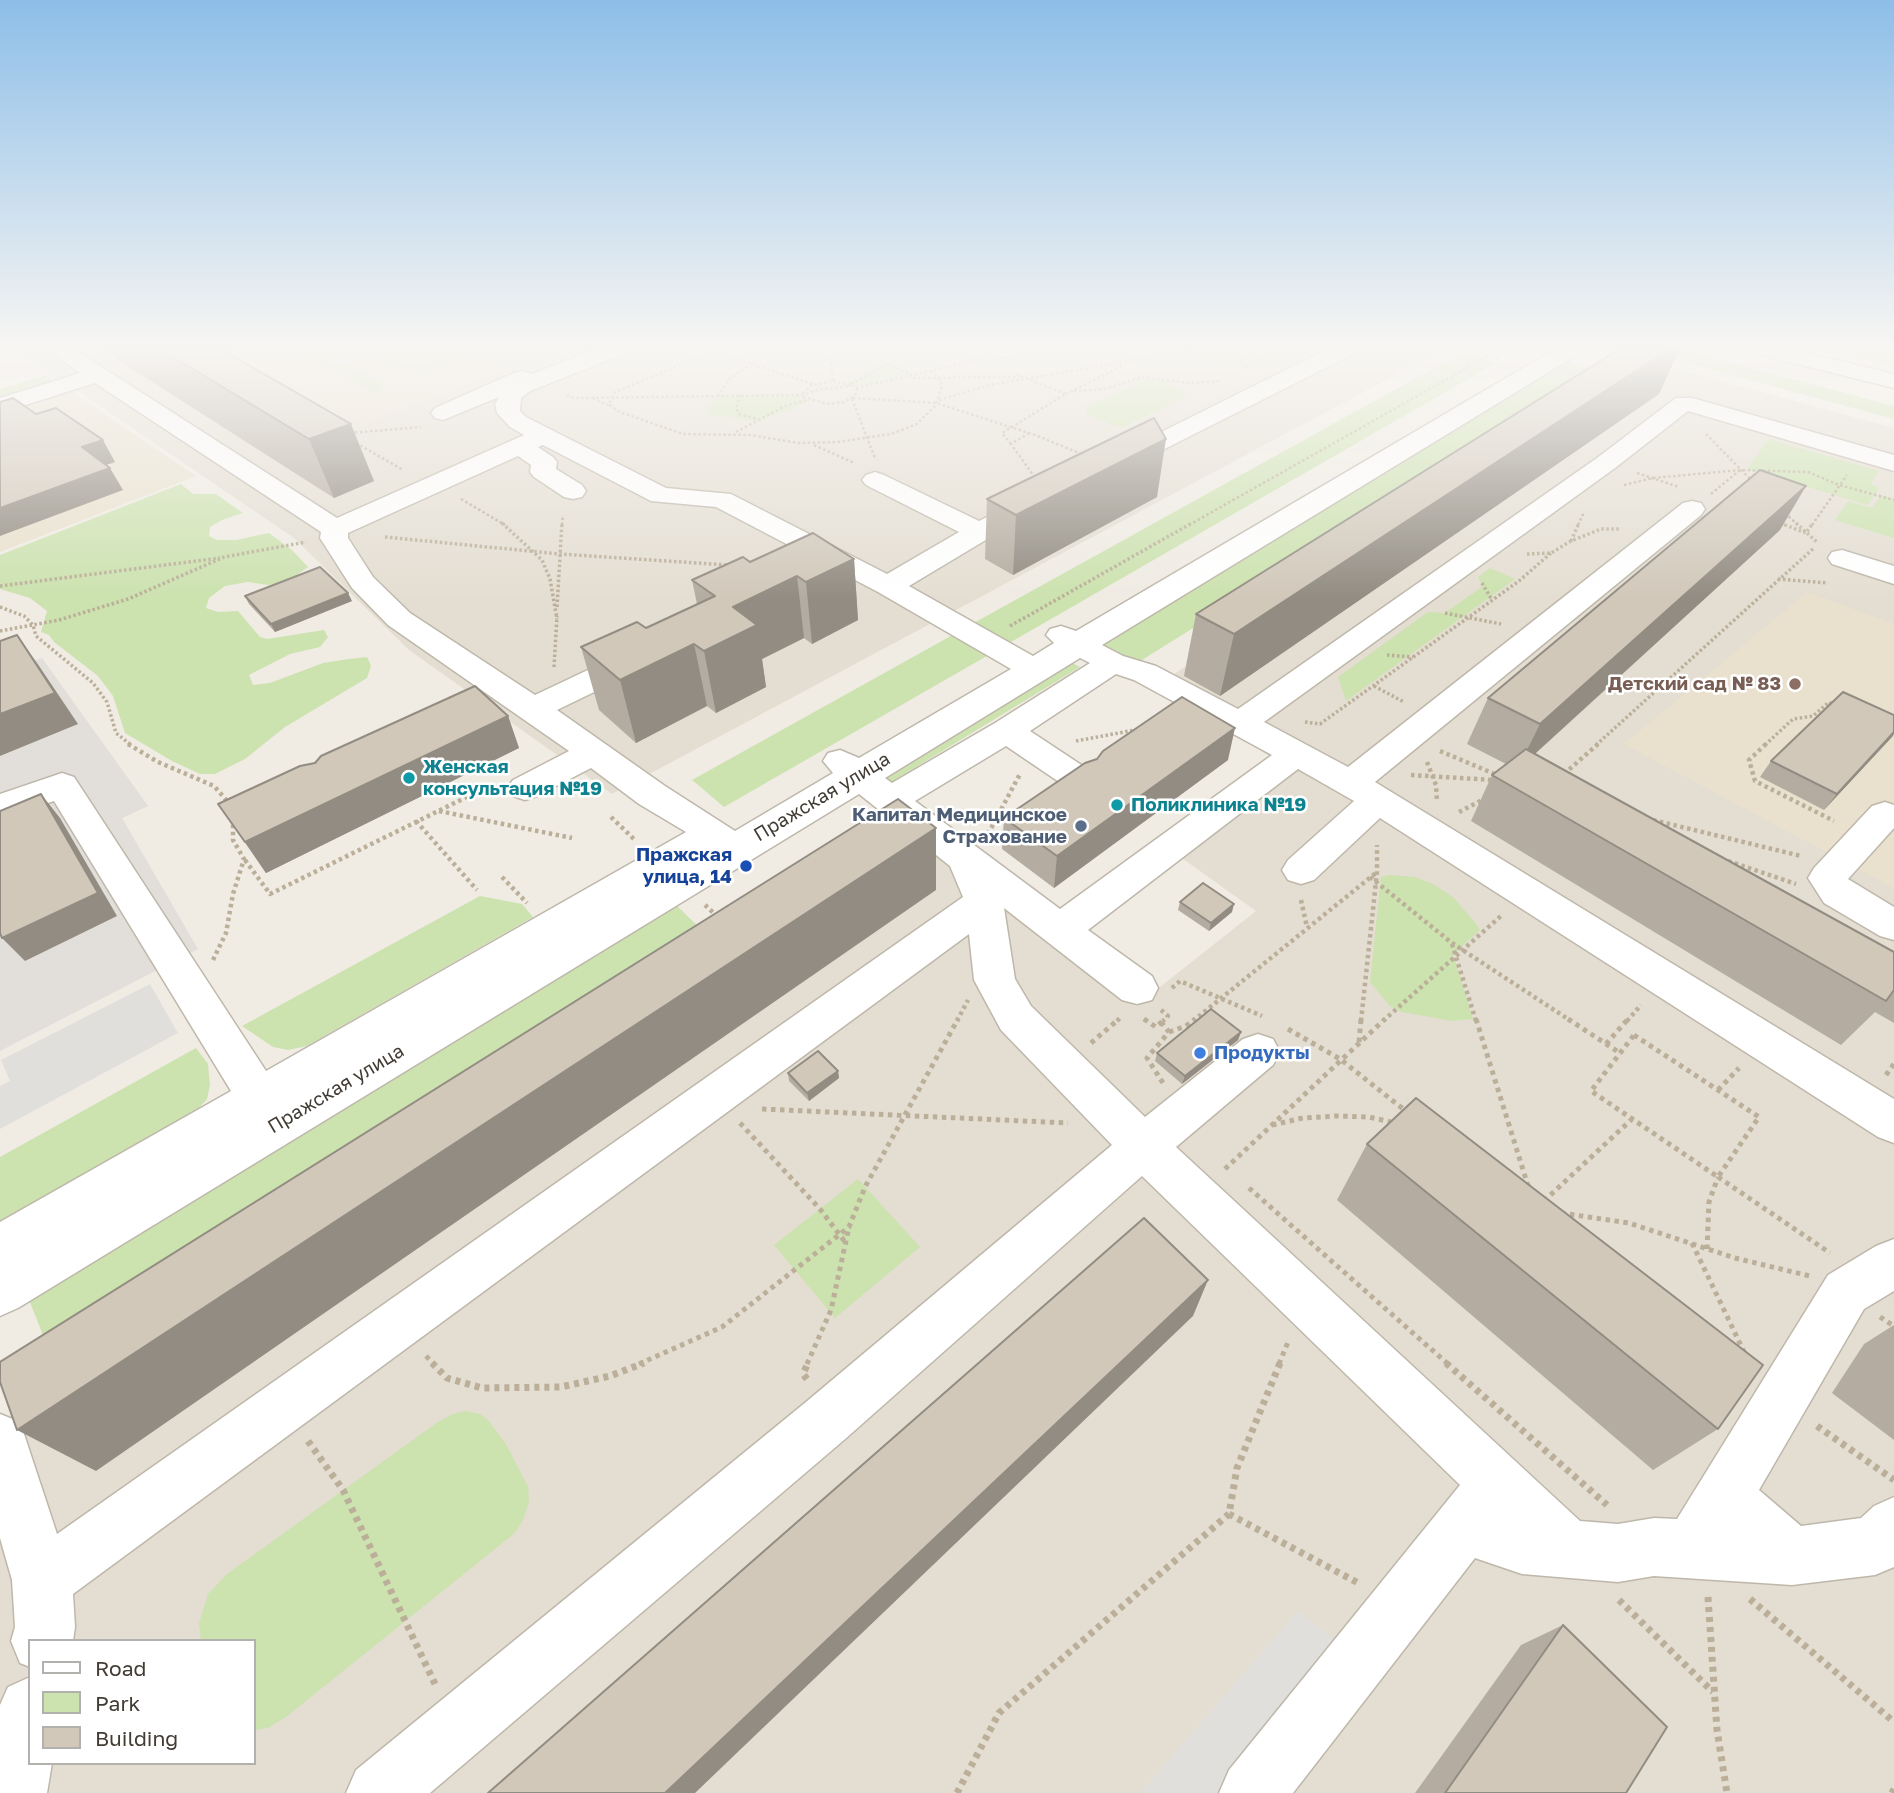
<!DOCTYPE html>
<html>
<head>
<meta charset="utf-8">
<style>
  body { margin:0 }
  #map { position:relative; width:1894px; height:1793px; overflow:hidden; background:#f0ece4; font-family:"Golos Text",sans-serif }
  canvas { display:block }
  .legend { position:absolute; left:28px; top:1639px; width:228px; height:126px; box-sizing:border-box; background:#fff; border:2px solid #b3b1ae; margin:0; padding:9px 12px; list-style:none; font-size:21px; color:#423c34 }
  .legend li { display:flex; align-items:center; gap:14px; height:35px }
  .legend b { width:35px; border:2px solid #b3b1ae }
</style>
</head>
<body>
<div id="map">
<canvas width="1894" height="1793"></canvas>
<ul class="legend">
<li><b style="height:9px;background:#fff"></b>Road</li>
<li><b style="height:19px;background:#cce2af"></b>Park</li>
<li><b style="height:19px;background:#d1c8ba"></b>Building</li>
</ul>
</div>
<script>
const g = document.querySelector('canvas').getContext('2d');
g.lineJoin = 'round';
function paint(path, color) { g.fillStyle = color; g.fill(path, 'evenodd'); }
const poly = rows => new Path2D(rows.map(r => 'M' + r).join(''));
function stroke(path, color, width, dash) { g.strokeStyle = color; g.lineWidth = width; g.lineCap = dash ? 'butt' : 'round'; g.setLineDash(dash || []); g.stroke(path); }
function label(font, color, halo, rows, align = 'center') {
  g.font = font + ' "Golos Text",sans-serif'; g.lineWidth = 5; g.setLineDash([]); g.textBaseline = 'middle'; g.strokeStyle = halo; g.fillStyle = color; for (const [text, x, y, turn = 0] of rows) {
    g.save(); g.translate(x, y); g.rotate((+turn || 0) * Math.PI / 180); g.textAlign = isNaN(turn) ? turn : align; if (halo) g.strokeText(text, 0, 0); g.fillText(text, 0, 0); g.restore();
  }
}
const residential = poly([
  [0,348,1446,348,612,794,409,650,294,538,16,349,0,353],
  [1648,361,1894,428,1894,1793,0,1793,0,1436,926,835,1136,1006,1256,911,1179,856,1282,764,1156,686],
  [30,1641,254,1641,254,1763,30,1763]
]);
const industrial = poly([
  [42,658,148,806,122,818,198,949,0,1051,0,674]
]);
const education = poly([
  [214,348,533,348,492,363,504,370,363,425,332,415],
  [68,389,196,476,0,552,0,411],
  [1807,592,1894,624,1894,888,1624,744]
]);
const green = poly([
  [290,348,312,348,387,387,373,393],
  [363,348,467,348,476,352,415,374],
  [1191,348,1298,348,1255,372,1186,350],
  [1676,348,1894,406,1894,419,1657,355],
  [1822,348,1894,348,1894,366,1886,365],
  [1463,352,1496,363,1011,642,972,624],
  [886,359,915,374,857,387,849,382],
  [1563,361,1601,373,1134,665,1094,643],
  [46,375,51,379,48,383,0,398,0,389],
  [1151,378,1157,379,1190,394,1124,426,1115,426,1085,412,1087,406],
  [801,396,810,402,758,421,707,414,715,397],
  [1769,439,1879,471,1871,484,1879,488,1868,505,1747,469],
  [181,484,193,494,216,494,243,513,222,520,210,527,209,536,217,540,236,540,269,533,292,550,308,567,287,582,268,585,248,582,225,586,209,598,206,608,218,612,238,611,260,637,267,639,324,630,328,637,320,647,290,654,249,675,253,685,270,683,323,663,349,659,367,657,371,666,367,678,285,727,245,759,215,774,200,774,172,761,125,733,113,696,98,676,54,642,49,635,41,632,47,611,30,598,0,589,0,555],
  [1881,495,1894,499,1894,538,1835,520,1848,501,1872,508],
  [1490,568,1515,579,1346,701,1338,677,1428,612,1445,613,1483,586,1478,577],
  [958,632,992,653,724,807,692,780],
  [1067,660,1080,667,885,786,874,778],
  [1390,875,1415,877,1433,884,1454,898,1476,924,1480,930,1453,954,1473,1019,1452,1021,1402,1012,1390,1006,1370,982,1381,877],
  [480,896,522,904,533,917,307,1046,288,1050,273,1047,242,1026],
  [673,902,709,937,50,1353,26,1292],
  [196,1048,208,1064,210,1085,207,1099,195,1112,0,1224,0,1157],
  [858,1179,920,1247,835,1318,774,1245],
  [466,1411,480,1414,488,1420,507,1446,528,1487,529,1501,524,1518,515,1533,286,1717,268,1728,254,1730,254,1641,201,1641,199,1623,208,1594,227,1574,435,1424,452,1414]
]);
const parking = poly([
  [40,348,49,348,83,372,63,378,26,352],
  [150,984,178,1033,0,1129,0,1086,10,1081,1,1060],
  [1298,1611,1339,1643,1216,1793,1140,1793]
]);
const pathFar4 = poly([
  [722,348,615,392,609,404,617,411,683,434,750,435,798,443,838,442,891,434,917,424,935,406,941,390,941,382,932,371],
  [829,348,833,381],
  [943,348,982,362],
  [1235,348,1246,366],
  [1463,348,1499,359],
  [715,352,813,384],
  [888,363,911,375],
  [1247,369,1246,366,1280,348],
  [913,378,1020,377],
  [833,381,854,386,857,390,855,396,844,402,827,404,804,397,803,393,810,386,833,381],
  [851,384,899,358,903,348],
  [856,388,978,360],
  [1074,391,1105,389,1142,377,1190,383,1221,381],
  [1066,394,1132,361,1149,348],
  [567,395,573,398,803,395],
  [740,395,736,408,739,414,757,419],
  [801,395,822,389,851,386],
  [718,396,729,379,751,364],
  [593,398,610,406],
  [853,398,936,403,1035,435,1084,455],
  [852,399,875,458],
  [939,400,990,385,1206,348],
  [736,432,785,406,807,400],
  [350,433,421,427],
  [1029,433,1011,444,1036,479],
  [1706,434,1754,483],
  [356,443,403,470],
  [1011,444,1002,433,1066,394,1013,373],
  [814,445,854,463],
  [1637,473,1679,487],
  [1624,485,1653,478,1740,470,1808,472,1839,485,1894,500],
  [1711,494,1740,470],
  [461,499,505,525],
  [1785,513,1798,525],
  [1779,523,1785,525],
  [562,525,563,515],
  [1189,525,1488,356],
  [1578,525,1584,512],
  [1812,525,1847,475]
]);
const pathFar3 = poly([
  [502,523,542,560,550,579,557,619],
  [1780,523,1806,533,1813,523],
  [1796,523,1818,543],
  [385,537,560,554,728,565],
  [1571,541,1579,523],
  [1527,554,1551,553,1571,541,1601,529,1621,529],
  [1778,579,1828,583],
  [1482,583,1492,600],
  [0,586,220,558],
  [0,607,24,616,33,625,36,636,93,683,107,702,116,733,131,745],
  [557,607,562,523],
  [1445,613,1501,624],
  [1010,626,1192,523],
  [0,631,59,620,128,599,224,557,306,542],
  [1387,655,1413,657],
  [554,667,557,616],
  [1374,686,1404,702],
  [1305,722,1320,724,1519,581,1551,553],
  [1076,741,1140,729],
  [1596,745,1814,548],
  [1765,745,1793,719,1813,716,1829,702,1835,706]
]);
const pathFar2 = poly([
  [128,744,158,762,214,786,228,802],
  [1766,744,1749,760,1755,781,1834,821],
  [1440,751,1497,775],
  [1427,762,1436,785,1437,801],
  [1564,774,1598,744],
  [1411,775,1493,780],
  [439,811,572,838],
  [1459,812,1482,800],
  [611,817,636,841],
  [1653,820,1801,856],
  [416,821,477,890],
  [988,834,1020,774],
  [245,860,270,894,491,785],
  [1728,861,1796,884],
  [502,877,527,903],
  [1370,877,1452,943,1571,1021],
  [1301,900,1307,927],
  [705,905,719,918],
  [1452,944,1476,1021],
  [213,960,226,933,233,894,244,859,233,840,233,823],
  [1172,988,1180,981,1262,1016],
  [1161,1010,1168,1016,1163,1021],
  [1144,1019,1147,1021],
  [957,1021,968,1000],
  [1117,1021,1121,1017],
  [1193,1021,1377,872],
  [1361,1021,1377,872,1377,845],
  [1383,1021,1502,915],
  [1627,1021,1641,1005]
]);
const pathFar1 = poly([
  [1144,1019,1156,1027,1165,1019],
  [1476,1019,1529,1189],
  [1568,1019,1620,1053],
  [1161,1022,1169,1032,1147,1058,1163,1083],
  [1288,1029,1340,1059,1407,1112],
  [1169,1032,1186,1026,1195,1019],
  [1634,1035,1759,1117,1718,1177,1591,1091,1634,1035],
  [1359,1042,1361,1019],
  [1091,1043,1119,1019],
  [1606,1044,1628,1019],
  [1886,1075,1894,1064],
  [1718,1090,1739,1068],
  [762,1109,1068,1123],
  [740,1123,820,1209,845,1242],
  [1272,1125,1303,1118,1336,1116,1369,1117,1395,1123],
  [1225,1169,1385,1019],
  [1718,1177,1830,1253],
  [1249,1188,1448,1364],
  [1544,1201,1632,1119],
  [1561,1213,1629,1223,1735,1258,1810,1276],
  [1692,1243,1745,1354],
  [1707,1249,1709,1202,1718,1177],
  [1880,1317,1894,1326],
  [426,1356,434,1364],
  [639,1364,722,1327,849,1227,865,1187,958,1019],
  [807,1364,831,1310,849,1227],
  [1279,1364,1288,1342]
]);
const path = poly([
  [432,1363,447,1378,482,1388,561,1387,610,1376,644,1363],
  [1280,1363,1237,1468,1229,1514,1360,1584],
  [1446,1363,1607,1505],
  [807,1379,803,1374,808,1363],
  [1817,1426,1894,1480],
  [308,1441,343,1490,435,1684],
  [1708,1597,1717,1730,1727,1793],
  [1750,1599,1894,1722],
  [1619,1600,1713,1692],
  [957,1793,999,1713,1229,1514],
  [1892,1793,1894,1789]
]);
const minor = poly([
  [46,348,72,348,337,518,524,435,510,427,497,413,495,404,499,397,443,420,435,418,431,413,435,408,514,373,522,371,532,374,599,348,629,348,626,353,530,391,521,398,520,411,526,417,666,488,731,494,887,574,959,532,866,485,862,480,866,475,875,472,884,475,979,521,1024,499,1033,497,1042,499,1046,505,1042,511,989,538,909,586,1033,656,1054,643,1046,635,1050,629,1061,626,1076,631,1557,348,1583,348,1580,353,1102,645,1123,656,1156,666,1238,709,1597,458,1676,398,1692,398,1894,455,1894,471,1688,411,1615,468,1264,722,1348,767,1683,503,1692,501,1701,503,1705,509,1701,515,1375,782,1894,1099,1894,1143,1878,1137,1380,818,1314,880,1301,884,1288,880,1282,870,1288,860,1354,801,1298,769,1088,930,1152,976,1158,988,1152,1000,1137,1004,1122,1000,1004,908,1015,979,1031,1006,1145,1117,1243,1039,1258,1034,1273,1039,1280,1052,1273,1065,1176,1147,1580,1521,1618,1524,1654,1518,1677,1519,1828,1275,1876,1246,1894,1239,1894,1291,1864,1309,1759,1490,1801,1526,1861,1518,1874,1506,1894,1497,1894,1567,1875,1575,1792,1585,1654,1576,1618,1582,1522,1574,1475,1558,1293,1793,1219,1793,1229,1770,1460,1485,1142,1176,844,1440,430,1793,346,1793,356,1770,806,1402,1112,1145,1001,1030,974,980,969,934,73,1594,75,1627,73,1641,30,1641,30,1667,20,1663,11,1641,15,1627,12,1580,0,1538,0,1414,20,1422,57,1534,963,897,950,866,859,794,18,1308,0,1316,0,1222,231,1091,54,801,0,819,0,794,62,773,74,777,266,1071,686,832,639,804,591,768,537,796,525,800,513,796,507,788,513,780,569,751,388,625,352,588,320,538,321,532,95,383,0,413,0,398,80,373,46,348],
  [543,445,651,501,716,507,878,592,1011,669,859,758,840,750,828,753,823,761,833,773,735,831,665,786,557,710,650,665,655,658,650,651,639,649,628,651,535,695,410,613,373,577,348,538,348,533,518,456,531,465,530,472,534,477,564,497,573,499,582,497,586,491,582,485,556,469,557,462,553,457,538,447,543,445],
  [1080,658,1090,663,995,723,892,783,885,778,1080,658],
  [1116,674,1134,680,1272,755,1060,909,915,801,1006,746,1068,788,1080,792,1092,788,1097,780,1092,772,1030,731,1116,674],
  [995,348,1019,348,1016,353,1004,357,996,355,995,348],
  [1330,348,1358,348,1355,353,1127,468,1118,471,1109,468,1105,463,1109,458,1330,348],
  [1750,348,1787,348,1894,374,1894,388,1753,353,1750,348],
  [1842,550,1894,566,1894,584,1832,564,1828,558,1832,552,1842,550],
  [1885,802,1894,805,1894,828,1848,879,1894,907,1894,940,1880,936,1824,903,1808,878,1814,868,1872,806,1885,802],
  [30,1677,30,1763,52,1763,47,1793,0,1793,0,1705,8,1687,30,1677]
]);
const wall = poly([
  [99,348,219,348,374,481,334,498],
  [1621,348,1680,348,1659,394,1220,696,1184,676,1196,614],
  [1157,497,1013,575,985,559,987,499],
  [1780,530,1535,754,1894,952,1894,1023,1875,1012,1841,1045,1471,821,1492,775,1506,764,1467,744,1488,698],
  [854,559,858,620,812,644,804,638,762,659,766,687,716,713,707,706,636,743,599,710,581,647,646,628,697,604,692,580,750,562],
  [245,596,352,601,275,632,249,604],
  [1894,715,1894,734,1824,810,1760,777,1771,761],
  [508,716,519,748,266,873,218,804],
  [1228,760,1054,888,1002,849,1004,818],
  [1180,902,1232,912,1209,931,1178,910],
  [1241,1032,1238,1040,1182,1084,1155,1061,1157,1053],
  [838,1071,839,1078,809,1101,789,1081,788,1073],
  [1367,1144,1718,1429,1653,1470,1337,1200],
  [1894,1325,1894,1440,1832,1393,1864,1344],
  [1563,1625,1626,1793,1415,1793,1521,1645]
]);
const shadedWall = poly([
  [1671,348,1680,348,1659,394,1220,696,1234,634],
  [351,424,374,481,334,498,309,439],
  [1166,439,1157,497,1013,575,1016,515],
  [103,440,115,462,95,469,82,447],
  [110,468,123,490,0,536,0,508],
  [1806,486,1780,530,1517,770,1540,724],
  [854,559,858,620,812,644,806,582],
  [797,576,804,638,762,659,766,687,716,713,704,651,733,607],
  [348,593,352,601,275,632,271,624],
  [17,635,39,666,78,724,0,756,0,714],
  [694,644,707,706,636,743,620,680],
  [508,716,519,748,266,873,245,842],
  [1235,728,1228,760,1054,888,1057,856],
  [1894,732,1893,736,1824,810,1837,794],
  [41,794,60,818,117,916,25,961,2,938],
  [936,828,936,890,96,1471,17,1430],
  [1234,904,1232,912,1209,931,1211,923],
  [1241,1032,1238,1040,1182,1084,1185,1076],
  [838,1071,839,1078,809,1101,807,1093],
  [1208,1280,1193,1316,695,1793,665,1793]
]);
const building = poly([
  [158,348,219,348,351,424,309,439,158,348],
  [1621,348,1671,348,1234,634,1196,614,1621,348],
  [13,398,36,414,56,408,103,440,82,447,110,468,0,508,0,402,13,398],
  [1154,418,1166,439,1016,515,987,499,1154,418],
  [1760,470,1806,486,1540,724,1488,698,1760,470],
  [813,533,854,559,806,582,797,576,733,607,757,625,704,651,694,644,620,680,581,647,637,622,646,628,715,596,692,580,743,557,750,562,813,533],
  [320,567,348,593,271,624,245,596,320,567],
  [17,635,55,693,0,714,0,641,17,635],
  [475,686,508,716,245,842,218,804,300,766,315,763,321,756,475,686],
  [1843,692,1894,715,1894,732,1837,794,1771,761,1843,692],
  [1182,697,1235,728,1057,856,1004,818,1085,763,1097,759,1103,751,1182,697],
  [1526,749,1894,952,1894,990,1886,1001,1492,775,1526,749],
  [41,794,98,893,2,938,0,933,0,811,41,794],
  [898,799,936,828,17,1430,0,1382,0,1362,898,799],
  [1203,883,1234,904,1211,923,1180,902,1203,883],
  [1211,1009,1241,1032,1185,1076,1157,1053,1211,1009],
  [818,1051,838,1071,807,1093,788,1073,818,1051],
  [1416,1098,1763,1365,1718,1429,1367,1144,1416,1098],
  [1144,1218,1208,1280,665,1793,488,1793,1144,1218],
  [1563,1625,1667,1727,1626,1793,1445,1793,1563,1625]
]);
const markers = [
  [1795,684,7,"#8d6e63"],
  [409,778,7,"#0f9aa8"],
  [1117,805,7,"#0f9aa8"],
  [1081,826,7,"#5c6f8a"],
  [746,866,7,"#1a4fb4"],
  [1200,1053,7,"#3f7fe0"]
];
const educationNames = [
  ["Детский сад № 83",1781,684]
];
const cultureNames = [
  ["Женская",423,767],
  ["консультация №19",423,789],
  ["Поликлиника №19",1131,805]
];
const streetNames = [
  ["Пражская улица",822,797,-31],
  ["Пражская улица",336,1089,-31]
];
const serviceNames = [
  ["Капитал Медицинское",1067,815],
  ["Страхование",1067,837]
];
const transitNames = [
  ["Пражская",732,855],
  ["улица, 14",732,877]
];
const shopNames = [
  ["Продукты",1214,1053]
];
paint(residential, '#e4ded2');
paint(industrial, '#e2ded9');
paint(education, '#e9e1ce');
paint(green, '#cce2af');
paint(parking, '#e1dfdc');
stroke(minor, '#beb7aa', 3);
stroke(pathFar4, '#bbaf9a', 2.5, [2.5, 2.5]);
stroke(pathFar3, '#bbaf9a', 3.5, [2.5, 2.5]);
stroke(pathFar2, '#bbaf9a', 4.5, [3.5, 3.5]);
stroke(pathFar1, '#bbaf9a', 5, [4.5, 4.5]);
stroke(path, '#bbaf9a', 7, [5, 5]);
paint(minor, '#fff');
paint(wall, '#b4aca0');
paint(shadedWall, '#928c82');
paint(building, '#d1c8ba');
stroke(building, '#928c82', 2);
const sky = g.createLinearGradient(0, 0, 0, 599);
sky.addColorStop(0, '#8dbee8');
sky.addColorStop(0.58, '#f8f6f3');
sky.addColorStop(1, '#f8f6f300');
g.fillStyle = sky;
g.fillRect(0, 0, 1894, 599);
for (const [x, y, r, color] of markers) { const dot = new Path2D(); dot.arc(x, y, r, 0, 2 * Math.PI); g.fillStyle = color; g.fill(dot); stroke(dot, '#fff', 2.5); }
label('bold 19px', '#785e54', '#fff', educationNames, 'right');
label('bold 19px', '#0d838f', '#fff', cultureNames, 'left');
label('19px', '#423c34', '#fff', streetNames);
label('bold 19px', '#4e5e75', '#fff', serviceNames, 'right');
label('bold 19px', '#164399', '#fff', transitNames, 'right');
label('bold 19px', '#366cbe', '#fff', shopNames, 'left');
</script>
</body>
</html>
